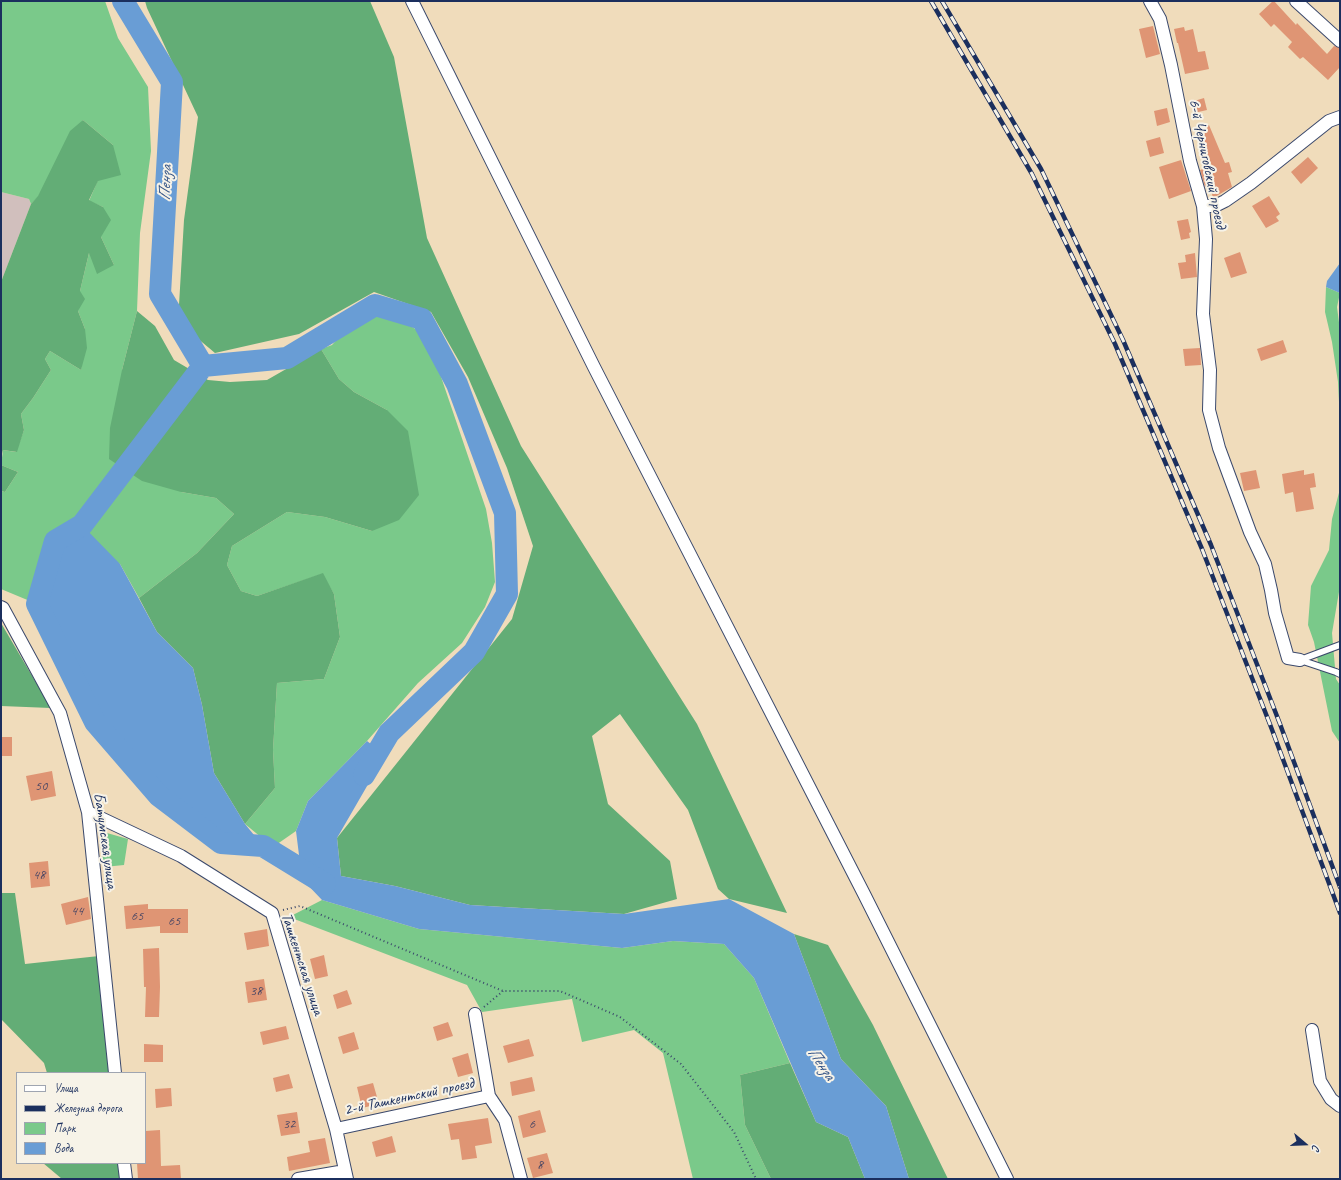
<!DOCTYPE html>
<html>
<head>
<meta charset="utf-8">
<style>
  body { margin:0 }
  #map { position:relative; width:1341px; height:1180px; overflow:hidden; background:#f0dcbb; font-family:Caveat,sans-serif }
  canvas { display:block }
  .frame { position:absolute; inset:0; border:2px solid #1b2f5e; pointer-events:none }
  .legend { position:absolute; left:16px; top:1072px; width:130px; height:92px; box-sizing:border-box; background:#f7f3e8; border:1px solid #9fa5b1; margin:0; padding:5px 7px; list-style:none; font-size:12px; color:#1b2f5e }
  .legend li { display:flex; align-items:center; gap:8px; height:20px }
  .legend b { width:20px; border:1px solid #9fa5b1 }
  .north { position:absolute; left:1285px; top:1124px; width:40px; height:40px; -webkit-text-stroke:3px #f7f3e8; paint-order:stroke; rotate:109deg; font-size:11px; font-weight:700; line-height:16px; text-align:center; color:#1b2f5e }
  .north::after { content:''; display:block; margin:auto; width:14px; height:18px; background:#1b2f5e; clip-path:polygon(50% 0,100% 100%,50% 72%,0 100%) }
</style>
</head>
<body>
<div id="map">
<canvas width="1341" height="1180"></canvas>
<div class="frame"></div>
<ul class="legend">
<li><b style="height:5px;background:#fff"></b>Улица</li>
<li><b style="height:5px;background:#1b2f5e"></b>Железная дорога</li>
<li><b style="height:11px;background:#7ac98a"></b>Парк</li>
<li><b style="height:11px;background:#699dd5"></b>Вода</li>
</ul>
<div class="north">С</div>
</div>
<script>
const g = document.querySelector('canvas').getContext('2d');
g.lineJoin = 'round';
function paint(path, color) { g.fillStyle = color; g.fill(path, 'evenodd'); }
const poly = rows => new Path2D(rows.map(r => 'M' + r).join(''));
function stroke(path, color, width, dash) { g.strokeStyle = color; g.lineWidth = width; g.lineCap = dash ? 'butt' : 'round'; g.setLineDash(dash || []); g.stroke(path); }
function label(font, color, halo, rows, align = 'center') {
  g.font = font + ' Caveat,sans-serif'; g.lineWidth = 4; g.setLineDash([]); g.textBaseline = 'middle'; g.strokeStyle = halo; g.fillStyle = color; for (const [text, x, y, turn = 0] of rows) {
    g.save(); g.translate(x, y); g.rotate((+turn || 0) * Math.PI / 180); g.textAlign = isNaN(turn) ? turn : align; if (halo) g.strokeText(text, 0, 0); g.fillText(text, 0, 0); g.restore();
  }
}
const industrial = poly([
  [1,192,29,199,31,204,1,282]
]);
const green = poly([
  [1,1,105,1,118,38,148,87,151,151,140,233,137,311,122,370,181,492,216,498,234,514,197,553,139,598,120,564,55,541,37,604,1,589,1,491,5,492,18,472,1,465,3,450,16,452,24,430,21,414,33,398,51,370,45,359,50,351,81,370,85,329,78,311,80,291,89,253,114,265,101,237,103,207,89,201,113,145,83,120,38,197,31,204,29,199,1,192],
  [1326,287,1340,293,1337,307,1340,330,1340,422,1338,382,1332,342,1325,312],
  [378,313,403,321,423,334,438,368,486,509,492,543,495,582,485,607,462,643,418,683,367,741,308,801,296,831,273,847,245,824,275,788,273,750,277,683,324,679,340,637,334,594,322,574,257,596,241,591,227,565,232,546,287,512,325,517,372,531,387,410,354,392,339,379,321,349,332,345,346,329],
  [1340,489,1340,586,1332,633,1336,679,1340,685,1340,743,1332,731,1314,642,1308,625,1311,586,1329,550,1332,519],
  [107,833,128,839,124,865,104,867,100,841],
  [322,900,419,929,622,948,673,941,724,944,754,978,790,1063,740,1075,745,1125,771,1179,693,1179,663,1053,634,1030,582,1042,572,999,482,1012,467,985,289,917]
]);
const forest = poly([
  [145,1,370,1,394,57,427,238,521,446,697,724,787,913,729,899,718,889,688,810,620,714,592,736,608,804,670,861,677,899,624,914,470,905,395,886,341,876,337,838,512,619,533,546,507,468,468,377,431,312,374,292,299,334,215,353,178,322,184,220,198,117,147,8],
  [83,120,113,145,121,175,98,181,89,200,103,207,111,220,101,237,114,265,97,274,89,253,80,291,85,299,78,311,85,329,87,348,81,370,50,351,45,359,51,370,33,398,21,414,24,430,17,452,3,450,1,458,1,282,31,204,38,196,70,131],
  [137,311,155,326,174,360,208,380,230,382,267,380,321,349,339,379,354,392,387,410,408,431,419,495,399,520,372,531,325,517,287,512,232,546,227,565,241,591,257,596,323,573,334,594,340,637,324,679,277,683,273,750,275,788,245,824,214,773,202,705,193,668,157,632,139,598,197,553,234,514,216,498,181,492,142,481,109,459,110,428,122,370],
  [1,465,18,472,5,492,1,491],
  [1,623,51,708,1,706],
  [1,893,15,893,25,964,99,956,111,1073,47,1073,44,1063,1,1019],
  [794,934,828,945,873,1025,948,1179,909,1179,886,1106,841,1059],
  [790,1063,816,1122,848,1137,865,1179,771,1179,745,1125,740,1075],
  [43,1163,120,1163,121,1179,62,1179]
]);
const water = poly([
  [1340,263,1340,293,1326,287,1327,281],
  [82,525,120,564,157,632,193,668,202,705,214,773,245,824,263,846,221,843,159,796,95,722,37,604,55,541],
  [367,741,385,755,337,838,341,876,395,886,470,905,624,914,729,899,794,934,841,1059,886,1106,909,1179,865,1179,848,1137,816,1122,754,978,724,944,673,941,622,948,419,929,322,900,302,879,296,831,308,801]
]);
const river = poly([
  [123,1,172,82,160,294,203,366],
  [325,884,263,846,221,843,159,796,95,722,37,604,55,541,82,525,203,366,287,358,375,305,422,319,457,384,505,513,507,594,474,652,389,733,364,775]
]);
const building = poly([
  [1273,1,1274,1,1296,25,1297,23,1327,54,1334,46,1340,48,1340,67,1328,80,1303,57,1300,59,1288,47,1292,42,1274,24,1271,27,1259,14],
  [1153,26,1160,54,1146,58,1139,29],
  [1184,27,1185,31,1193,29,1198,52,1205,51,1209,69,1185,74,1178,43,1177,43,1174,29],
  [1204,98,1207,110,1194,113,1191,102],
  [1167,108,1170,122,1157,126,1154,111],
  [1209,125,1225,163,1229,162,1232,172,1228,173,1232,187,1213,198,1210,186,1205,187,1200,170,1212,166,1197,130],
  [1160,137,1164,153,1150,157,1146,141],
  [1308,157,1318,168,1301,184,1291,172],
  [1181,160,1191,191,1169,199,1159,167],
  [1269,196,1280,214,1276,217,1279,221,1266,228,1252,206],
  [1188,219,1191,232,1189,233,1190,238,1181,240,1177,221],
  [1240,252,1247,273,1231,278,1224,258],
  [1195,253,1197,277,1181,279,1178,263,1186,262,1185,255],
  [1283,340,1287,352,1261,361,1257,349],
  [1200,348,1201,365,1185,366,1183,349],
  [1256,470,1260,488,1244,491,1240,473],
  [1304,470,1304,475,1314,473,1316,487,1310,488,1314,509,1296,512,1293,492,1285,494,1282,474],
  [1,737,12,737,12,756,1,756],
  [52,771,56,796,31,801,26,776],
  [48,861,50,886,31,888,29,863],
  [88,897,91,919,66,925,61,904],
  [148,904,148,909,188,909,188,933,160,933,160,926,126,929,124,906],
  [267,929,269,946,247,950,244,933],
  [159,948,160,987,159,1017,145,1017,146,987,144,987,143,949],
  [324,955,328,976,315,979,310,959],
  [264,979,267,1000,248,1003,245,982],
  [347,990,352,1004,337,1009,333,995],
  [448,1022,453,1036,437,1041,433,1027],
  [286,1026,289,1039,263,1045,260,1032],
  [354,1032,359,1049,343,1054,338,1037],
  [529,1039,534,1056,508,1063,503,1046],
  [144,1044,163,1045,163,1062,144,1062],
  [468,1053,473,1073,458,1077,452,1058],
  [289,1074,293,1088,276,1092,273,1078],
  [532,1077,535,1091,512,1096,510,1082],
  [373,1083,379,1104,362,1108,357,1087],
  [171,1088,172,1106,156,1108,155,1089],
  [540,1110,546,1132,523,1138,518,1116],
  [297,1112,300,1133,281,1136,277,1115],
  [488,1118,492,1143,475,1146,477,1158,462,1160,459,1139,451,1140,448,1124],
  [160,1130,161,1166,180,1165,181,1179,138,1179,137,1163,145,1163,145,1131],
  [392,1136,396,1152,376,1157,372,1142],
  [325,1138,330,1163,289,1171,287,1157,310,1152,308,1141],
  [547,1153,553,1173,533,1178,527,1158]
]);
const path = poly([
  [283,910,300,906,503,991,560,991,620,1017,681,1064,734,1132,756,1179],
  [484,1007,503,991]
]);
const service = poly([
  [1300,660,1336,672,1340,674],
  [1300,660,1340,645]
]);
const minor = poly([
  [412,1,594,367,864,894,1007,1179],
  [1150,1,1160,19,1171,65,1190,161,1203,206,1206,239,1203,314,1210,370,1209,410,1219,448,1250,532,1265,564,1271,590,1275,613,1288,658,1300,660],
  [1296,1,1340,41],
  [1203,206,1215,206,1225,201,1251,183,1329,121,1340,117],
  [1,607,3,608,60,713,88,812,115,1073],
  [88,812,181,856,272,913,336,1129,347,1179],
  [475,1014,489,1096],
  [1312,1030,1320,1081,1331,1099,1340,1106],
  [336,1129,489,1096,505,1120,521,1179],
  [124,1163,126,1179],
  [298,1179,345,1171]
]);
const rail = poly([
  [931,1,1032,174,1115,344,1202,549,1271,727,1340,913],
  [942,1,1041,169,1123,340,1211,545,1280,724,1340,887]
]);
const numberNames = [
  ["50",41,786],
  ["48",39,875],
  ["44",77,911],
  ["65",137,916],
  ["65",174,921],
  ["38",256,991],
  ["32",289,1124],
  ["6",532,1124],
  ["8",540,1165]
];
const streetNames = [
  ["6-й Черниговский проезд",1207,164,78],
  ["Батумская улица",105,841,82],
  ["Ташкентская улица",302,964,72],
  ["2-й Ташкентский проезд",409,1097,-12]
];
const waterNames = [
  ["Пенза",166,183,-87],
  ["Пенза",821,1064,56]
];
paint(industrial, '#d1bfbd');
paint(green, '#7ac98a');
paint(forest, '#63ad76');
paint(water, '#699dd5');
stroke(river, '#699dd5', 22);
paint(building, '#df9574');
stroke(service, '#3b496c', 8);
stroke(minor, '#3b496c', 14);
stroke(path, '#3b496c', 2, [1, 3]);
stroke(service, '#fff', 6);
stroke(minor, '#fff', 12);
stroke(rail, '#1b2f5e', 4.5);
stroke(rail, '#f7f3e8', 3, [9]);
label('14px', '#4c4864', null, numberNames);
label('16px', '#1b2f5e', '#f7f3e8', streetNames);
label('italic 17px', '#365688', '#f7f3e8', waterNames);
</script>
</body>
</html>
